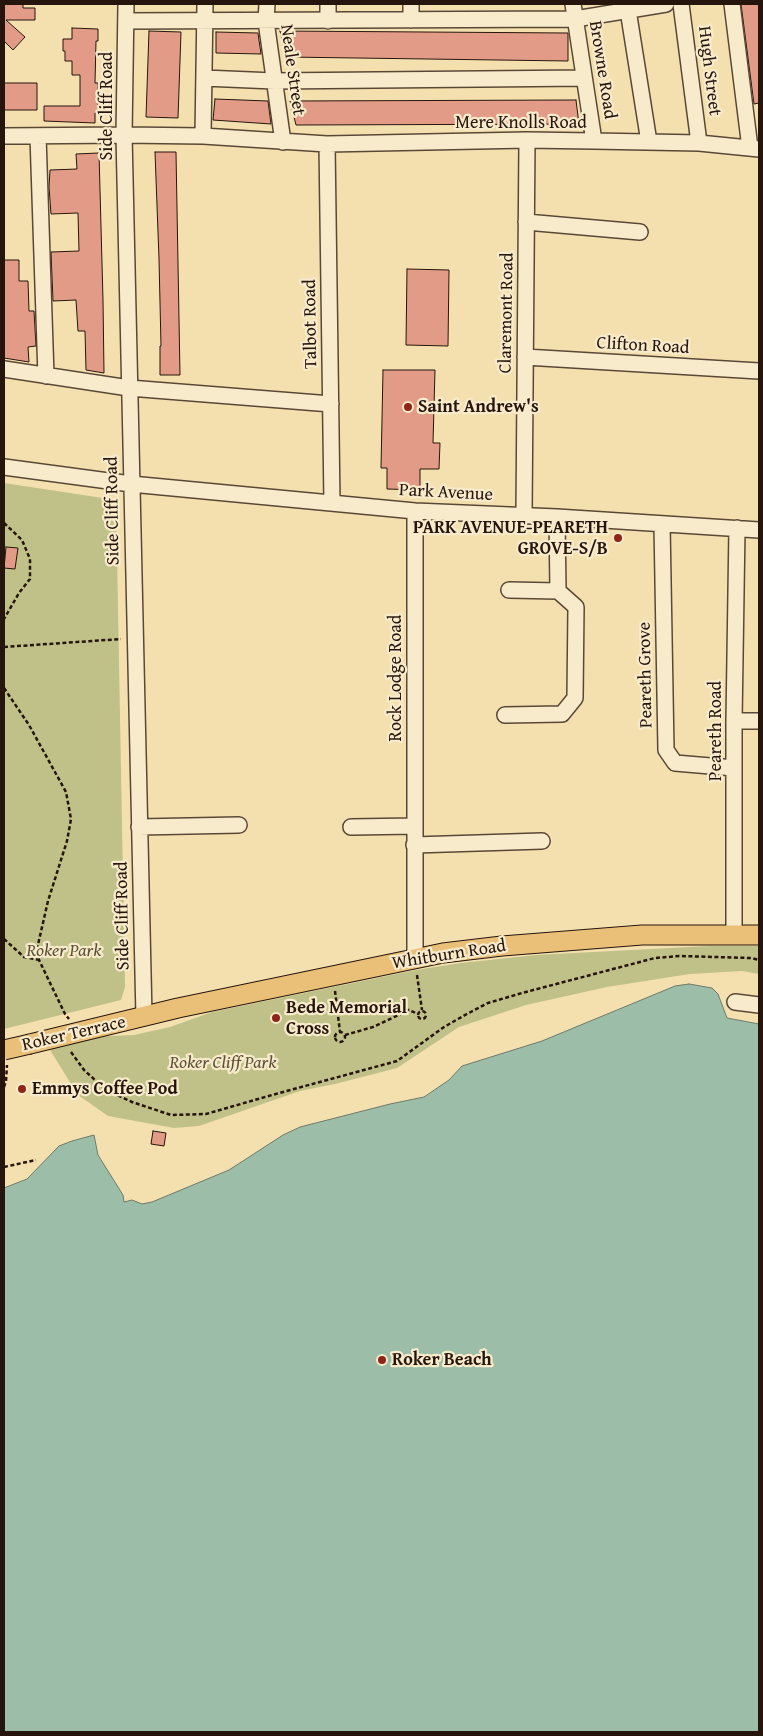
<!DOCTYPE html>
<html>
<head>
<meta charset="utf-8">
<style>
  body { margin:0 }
  #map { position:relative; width:763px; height:1736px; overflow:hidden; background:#f4e0af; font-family:"Gentium Book Plus",serif }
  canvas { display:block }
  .frame { position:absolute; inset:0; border:5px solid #26150d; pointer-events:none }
</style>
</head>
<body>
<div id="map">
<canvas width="763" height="1736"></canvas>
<div class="frame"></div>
</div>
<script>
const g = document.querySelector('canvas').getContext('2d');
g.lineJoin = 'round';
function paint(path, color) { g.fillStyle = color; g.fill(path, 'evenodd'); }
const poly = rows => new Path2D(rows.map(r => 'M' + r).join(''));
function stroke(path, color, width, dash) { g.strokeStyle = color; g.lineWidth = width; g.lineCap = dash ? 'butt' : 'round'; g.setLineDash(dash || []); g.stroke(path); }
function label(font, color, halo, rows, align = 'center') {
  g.font = font + ' "Gentium Book Plus",serif'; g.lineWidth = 4.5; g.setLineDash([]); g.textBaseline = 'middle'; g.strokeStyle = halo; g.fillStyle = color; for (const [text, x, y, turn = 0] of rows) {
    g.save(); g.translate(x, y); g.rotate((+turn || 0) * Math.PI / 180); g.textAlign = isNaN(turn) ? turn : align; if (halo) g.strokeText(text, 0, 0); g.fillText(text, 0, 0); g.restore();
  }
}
const green = poly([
  [4,483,116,500,125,987,121,1000,4,1029],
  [709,946,759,946,759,974,742,971,690,974,607,987,526,1005,459,1027,397,1068,335,1084,300,1091,199,1126,174,1128,108,1116,78,1095,50,1050,88,1037,134,1035,170,1027,212,1012,416,970,461,963,536,955]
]);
const water = poly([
  [689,984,712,988,718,994,727,1018,759,1024,759,1732,4,1732,4,1188,27,1179,59,1146,72,1141,94,1135,98,1155,123,1195,124,1202,132,1200,142,1204,152,1202,229,1170,283,1135,300,1127,390,1104,424,1097,449,1080,462,1066,542,1041,675,986,689,984]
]);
const building = poly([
  [4,4,23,4,23,8,35,8,35,20,6,20,25,37,13,50,4,41,4,4],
  [741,4,759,4,759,103,754,104,741,4],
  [72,28,98,29,98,41,96,41,95,83,98,83,98,113,95,113,95,123,44,121,44,106,80,106,80,75,72,75,72,61,65,61,65,51,63,51,63,39,72,39,72,28],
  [149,31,181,32,178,118,146,117,149,31],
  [280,31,568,33,568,61,286,57,280,31],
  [216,32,258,33,261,54,216,53,216,32],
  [4,83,37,83,37,110,4,110,4,83],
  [215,99,268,101,271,124,213,120,215,99],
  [576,100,579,124,296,125,290,101,576,100],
  [155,152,176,152,180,375,160,375,160,346,161,346,159,259,155,152],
  [99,153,103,300,104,373,86,370,85,331,78,331,76,300,53,301,51,252,79,251,78,213,51,214,49,187,50,170,77,169,76,154,99,153],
  [4,260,19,260,19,281,28,281,29,311,34,311,36,346,28,347,29,362,4,358,4,260],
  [407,269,449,270,448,346,406,345,407,269],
  [383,370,435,370,433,443,440,443,439,469,420,469,420,490,387,489,387,468,381,468,383,370],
  [6,547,18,548,15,569,4,568,6,547],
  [153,1131,166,1133,164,1146,151,1144,153,1131]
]);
const path = poly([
  [4,523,22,540,30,559,30,579,19,593,4,619],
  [4,647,121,639],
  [4,688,29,725,66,792,71,819,67,841,48,901,37,949,39,960,65,1014,69,1019],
  [4,939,24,957,39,960],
  [417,975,422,1010],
  [335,991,340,1032],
  '418 1015a4 4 0 1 1 8 0a4 4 0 1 1-8 0Z',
  '335 1037a5 5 0 1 1 10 0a5 5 0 1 1-10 0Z',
  [345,1035,373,1027,409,1010,418,1014],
  [71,1052,84,1070,106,1090,132,1102,171,1115,206,1114,272,1095,397,1061,444,1027,465,1015,488,1003,522,993,655,958,680,956,751,958,759,960],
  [4,1087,6,1081,7,1065],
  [4,1167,36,1160]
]);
const minor = poly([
  [126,4,124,135,144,1017],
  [267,4,266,21,283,142],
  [573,4,594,141],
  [681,4,699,143],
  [732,4,750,148],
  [628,10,649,142],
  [411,20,411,4],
  [126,21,575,19,666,4],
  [328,21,328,4],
  [204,78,274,81,584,78],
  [4,136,124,135,203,136,327,144,527,140,594,141,699,143,759,149],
  [38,136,46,376],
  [203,136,205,4],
  [327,144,332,503],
  [526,222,640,232],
  [525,357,759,371],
  [4,369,129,388,331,404],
  [4,467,131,484,415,511,557,517,759,530],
  [415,511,415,958],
  [524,515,527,140],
  [662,524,666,750,675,763,734,768],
  [509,590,558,591],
  [505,715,562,714,575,698,576,607,558,591,557,517],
  [734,721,759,721],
  [139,827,239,825],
  [351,827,415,826],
  [414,845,542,841],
  [734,935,734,721,737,528],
  [735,1002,759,1005]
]);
const major = poly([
  [30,1044,178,1008,443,953,502,946,642,935,759,935]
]);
const majorBridge = poly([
  [4,1050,30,1044]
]);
const markers = [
  [408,407,5,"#8f2418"],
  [618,538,5,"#8f2418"],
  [276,1018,5,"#8f2418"],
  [22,1089,5,"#8f2418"],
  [382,1360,5,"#8f2418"]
];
const streetNames = [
  ["Neale Street",292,70,82],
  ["Browne Road",602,70,81],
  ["Hugh Street",709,71,83],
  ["Side Cliff Road",107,106,-90],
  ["Mere Knolls Road",521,123],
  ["Claremont Road",507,313,-89],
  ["Talbot Road",311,324,-91],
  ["Clifton Road",643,346,3],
  ["Park Avenue",446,493,3],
  ["Side Cliff Road",113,511,-91],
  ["Peareth Grove",646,675,-91],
  ["Rock Lodge Road",396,678,-90],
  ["Peareth Road",716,731,-90],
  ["Side Cliff Road",123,916,-91],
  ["Whitburn Road",449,955,-9],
  ["Roker Terrace",74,1034,-13]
];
const poiNames = [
  ["Saint Andrew's",418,407],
  ["PARK AVENUE-PEARETH",608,528,"right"],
  ["GROVE-S/B",608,549,"right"],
  ["Bede Memorial",286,1008],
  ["Cross",286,1029],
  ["Emmys Coffee Pod",32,1089],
  ["Roker Beach",392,1360]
];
const parkNames = [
  ["Roker Park",64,951],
  ["Roker Cliff Park",223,1063]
];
paint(green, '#bfc188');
paint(water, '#9cbda8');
stroke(water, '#6d7a6a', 1);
paint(building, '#e29b86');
stroke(building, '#26150d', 1);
stroke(minor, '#5a4836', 18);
stroke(major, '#26150d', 21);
stroke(path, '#26150d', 2.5, [4, 2.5]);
stroke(minor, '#f8ebcb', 15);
stroke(major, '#eac078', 19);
stroke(majorBridge, '#26150d', 21, []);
stroke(majorBridge, '#eac078', 19);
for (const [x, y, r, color] of markers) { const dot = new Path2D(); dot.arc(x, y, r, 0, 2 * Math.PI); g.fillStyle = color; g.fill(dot); stroke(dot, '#f8ebcb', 2); }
label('18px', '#26150d', '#f8ebcb', streetNames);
label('bold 18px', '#26150d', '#f8ebcb', poiNames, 'left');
label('italic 18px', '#5c5138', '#f8ebcb', parkNames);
</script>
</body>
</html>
